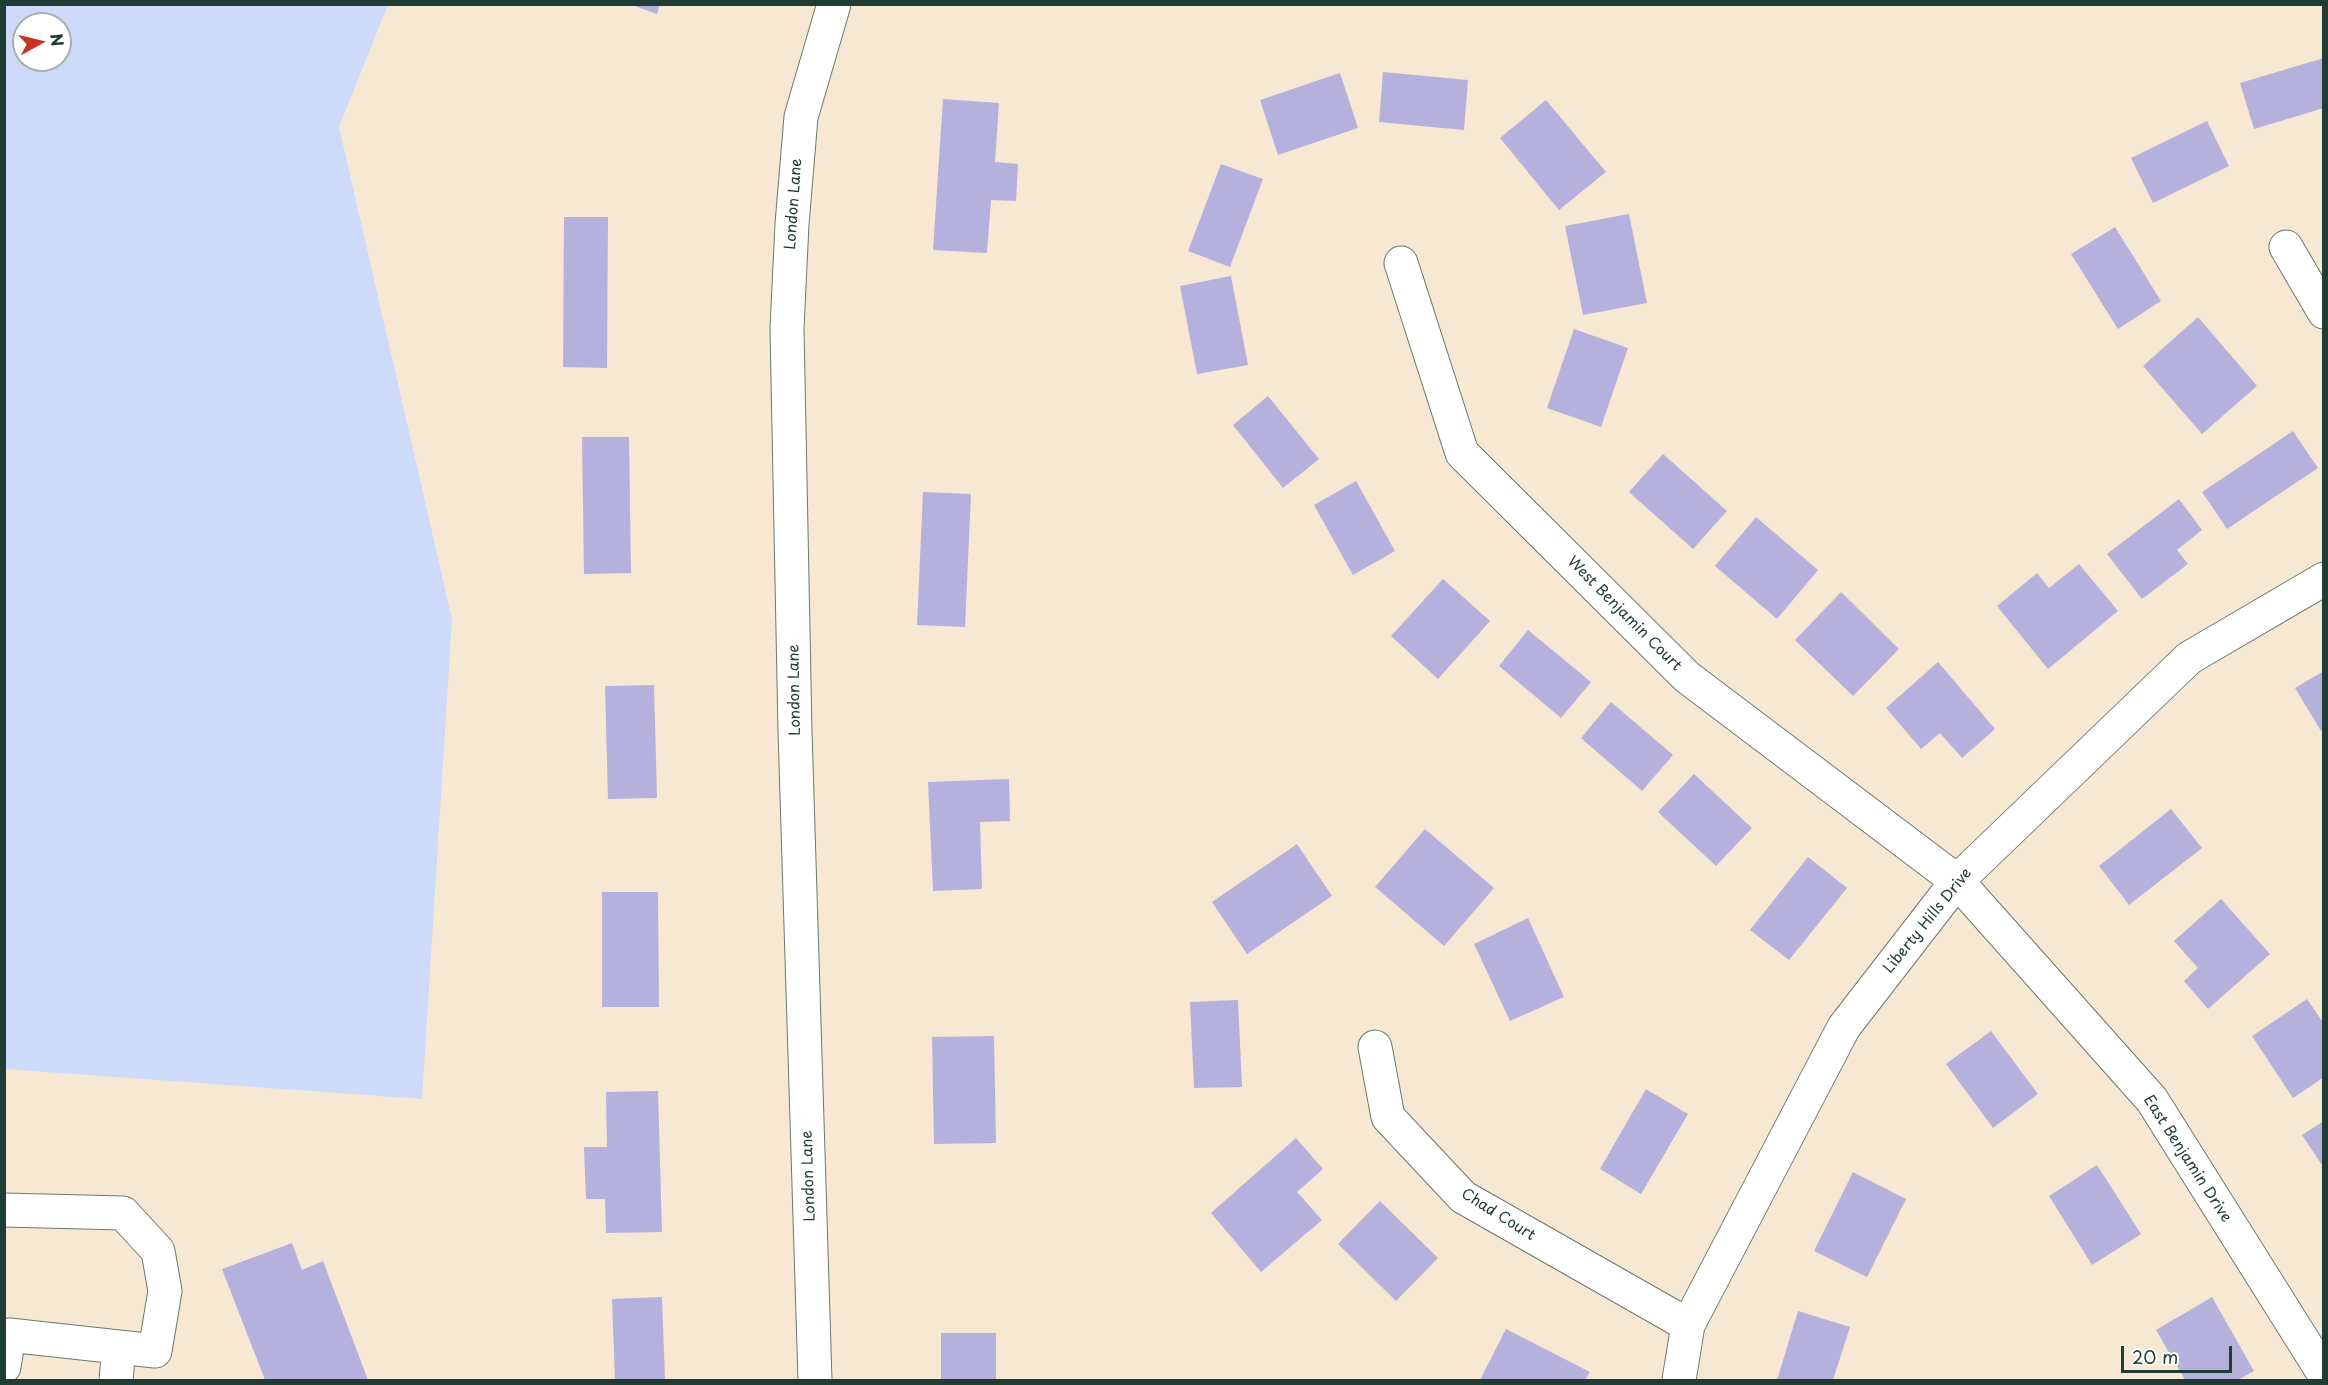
<!DOCTYPE html>
<html>
<head>
<meta charset="utf-8">
<style>
  body { margin:0 }
  #map { position:relative; width:2328px; height:1385px; overflow:hidden; background:#f7e8d4; font-family:"Playpen Sans",sans-serif }
  canvas { display:block }
  .frame { position:absolute; inset:0; border:6px solid #1f3d34; pointer-events:none }
  .north { position:absolute; left:12px; top:12px; width:60px; height:60px; box-sizing:border-box; background:#fff; border:2px solid #a5b1ae; border-radius:50%; rotate:82deg; font-size:16px; font-weight:700; line-height:24px; text-align:center; color:#1f3d34 }
  .north::after { content:''; display:block; margin:auto; width:21px; height:27px; background:#c8321e; clip-path:polygon(50% 0,100% 100%,50% 72%,0 100%) }
  .scale { position:absolute; left:2121px; top:1346px; width:111px; height:27px; box-sizing:border-box; border:3px solid #1f3d34; border-top:0; padding-left:8px; font-size:18px; line-height:21px; white-space:nowrap; color:#1f3d34; -webkit-text-stroke:4px #fff; paint-order:stroke }
</style>
</head>
<body>
<div id="map">
<canvas width="2328" height="1385"></canvas>
<div class="frame"></div>
<div class="north">N</div>
<div class="scale">20 m</div>
</div>
<script>
const g = document.querySelector('canvas').getContext('2d');
g.lineJoin = 'round';
function paint(path, color) { g.fillStyle = color; g.fill(path, 'evenodd'); }
const poly = rows => new Path2D(rows.map(r => 'M' + r).join(''));
function stroke(path, color, width, dash) { g.strokeStyle = color; g.lineWidth = width; g.lineCap = dash ? 'butt' : 'round'; g.setLineDash(dash || []); g.stroke(path); }
function label(font, color, halo, rows, align = 'center') {
  g.font = font + ' "Playpen Sans",sans-serif'; g.lineWidth = 4.5; g.setLineDash([]); g.textBaseline = 'middle'; g.strokeStyle = halo; g.fillStyle = color; for (const [text, x, y, turn = 0] of rows) {
    g.save(); g.translate(x, y); g.rotate((+turn || 0) * Math.PI / 180); g.textAlign = isNaN(turn) ? turn : align; if (halo) g.strokeText(text, 0, 0); g.fillText(text, 0, 0); g.restore();
  }
}
const built = poly([
  [4,5,388,5,339,127,452,619,422,1099,5,1069],
  [24,24,60,24,60,60,24,60]
]);
const building = poly([
  [629,4,660,4,657,14],
  [2324,58,2324,108,2254,129,2240,83],
  [1383,72,1468,80,1464,130,1379,122],
  [1340,73,1358,128,1278,155,1260,100],
  [943,99,999,103,995,162,1018,164,1016,201,991,200,987,253,933,250],
  [1546,100,1606,172,1559,210,1500,138],
  [2207,121,2229,166,2153,203,2131,158],
  [1221,164,1263,179,1230,267,1188,251],
  [1629,214,1647,303,1583,315,1565,226],
  [564,217,608,217,607,368,563,367],
  [2115,227,2161,301,2118,329,2071,254],
  [1231,276,1248,365,1197,374,1180,286],
  [2198,317,2257,386,2202,434,2143,366],
  [1574,329,1628,348,1601,427,1547,408],
  [1268,396,1319,459,1283,488,1233,425],
  [2293,431,2318,468,2227,529,2202,492],
  [582,437,629,437,631,573,584,574],
  [1663,454,1727,511,1693,549,1629,492],
  [1356,481,1395,551,1353,575,1314,505],
  [923,492,971,494,965,627,917,625],
  [2179,499,2202,530,2177,550,2188,564,2142,599,2107,554],
  [1756,517,1818,570,1777,619,1715,566],
  [2079,564,2118,611,2048,669,1997,606,2037,573,2049,588],
  [1443,579,1490,621,1438,679,1391,636],
  [1841,592,1899,649,1853,696,1795,640],
  [1528,630,1591,682,1561,718,1499,666],
  [1938,662,1995,729,1962,758,1940,733,1921,749,1886,708],
  [2324,671,2324,729,2321,731,2295,688],
  [654,685,657,798,608,799,605,686],
  [1611,702,1673,755,1642,791,1581,738],
  [1694,774,1752,828,1716,866,1658,812],
  [1009,779,1010,821,980,822,982,889,933,891,928,782],
  [2171,809,2202,848,2129,905,2099,866],
  [1425,829,1494,888,1444,946,1375,887],
  [1297,844,1332,896,1247,954,1212,902],
  [1808,857,1847,888,1789,960,1750,930],
  [602,892,658,892,659,1007,602,1007],
  [2221,899,2270,954,2208,1009,2184,981,2198,968,2174,941],
  [1528,918,1564,997,1510,1021,1474,944],
  [2307,999,2324,1024,2324,1077,2293,1098,2252,1036],
  [1238,1000,1242,1087,1194,1088,1190,1002],
  [1991,1031,2038,1094,1993,1128,1946,1064],
  [994,1036,996,1143,934,1144,932,1037],
  [1646,1089,1688,1114,1641,1194,1600,1169],
  [658,1091,662,1232,606,1233,605,1199,586,1199,584,1147,607,1147,606,1092],
  [2324,1121,2324,1168,2302,1135],
  [1296,1138,1323,1169,1297,1192,1322,1220,1261,1272,1211,1213],
  [2097,1165,2141,1234,2092,1265,2049,1196],
  [1853,1172,1906,1199,1867,1277,1814,1251],
  [1380,1201,1438,1258,1396,1301,1338,1244],
  [292,1243,302,1270,323,1261,368,1380,265,1380,222,1269],
  [662,1297,665,1380,615,1380,612,1299],
  [2212,1297,2254,1371,2238,1380,2185,1380,2156,1330],
  [1798,1311,1850,1327,1833,1380,1777,1380],
  [1506,1329,1590,1372,1585,1380,1480,1380],
  [941,1333,996,1333,996,1380,941,1380]
]);
const minor = poly([
  [2286,247,2324,312],
  [1401,263,1462,453,1687,677,1957,881,2152,1100,2324,1374],
  [1375,1047,1388,1117,1463,1197,1688,1325],
  [4,1210,123,1213,158,1251,165,1291,155,1351,9,1335,4,1367],
  [116,1380,119,1347],
  [815,1380,795,731,787,328,792,224,801,117,834,4],
  [1679,1380,1688,1325,1844,1027,1957,881,2189,658,2324,579]
]);
const streetNames = [
  ["London Lane",794,204,-86],
  ["West Benjamin Court",1624,614,45],
  ["London Lane",795,690,-91],
  ["Liberty Hills Drive",1928,921,-51],
  ["East Benjamin Drive",2187,1159,57],
  ["London Lane",809,1176,-92],
  ["Chad Court",1498,1215,32]
];
paint(built, '#cedafa');
paint(building, '#b6b0dc');
stroke(minor, '#6b796c', 35);
stroke(minor, '#fff', 33);
label('15px', '#1f3d34', '#fff', streetNames);
</script>
</body>
</html>
